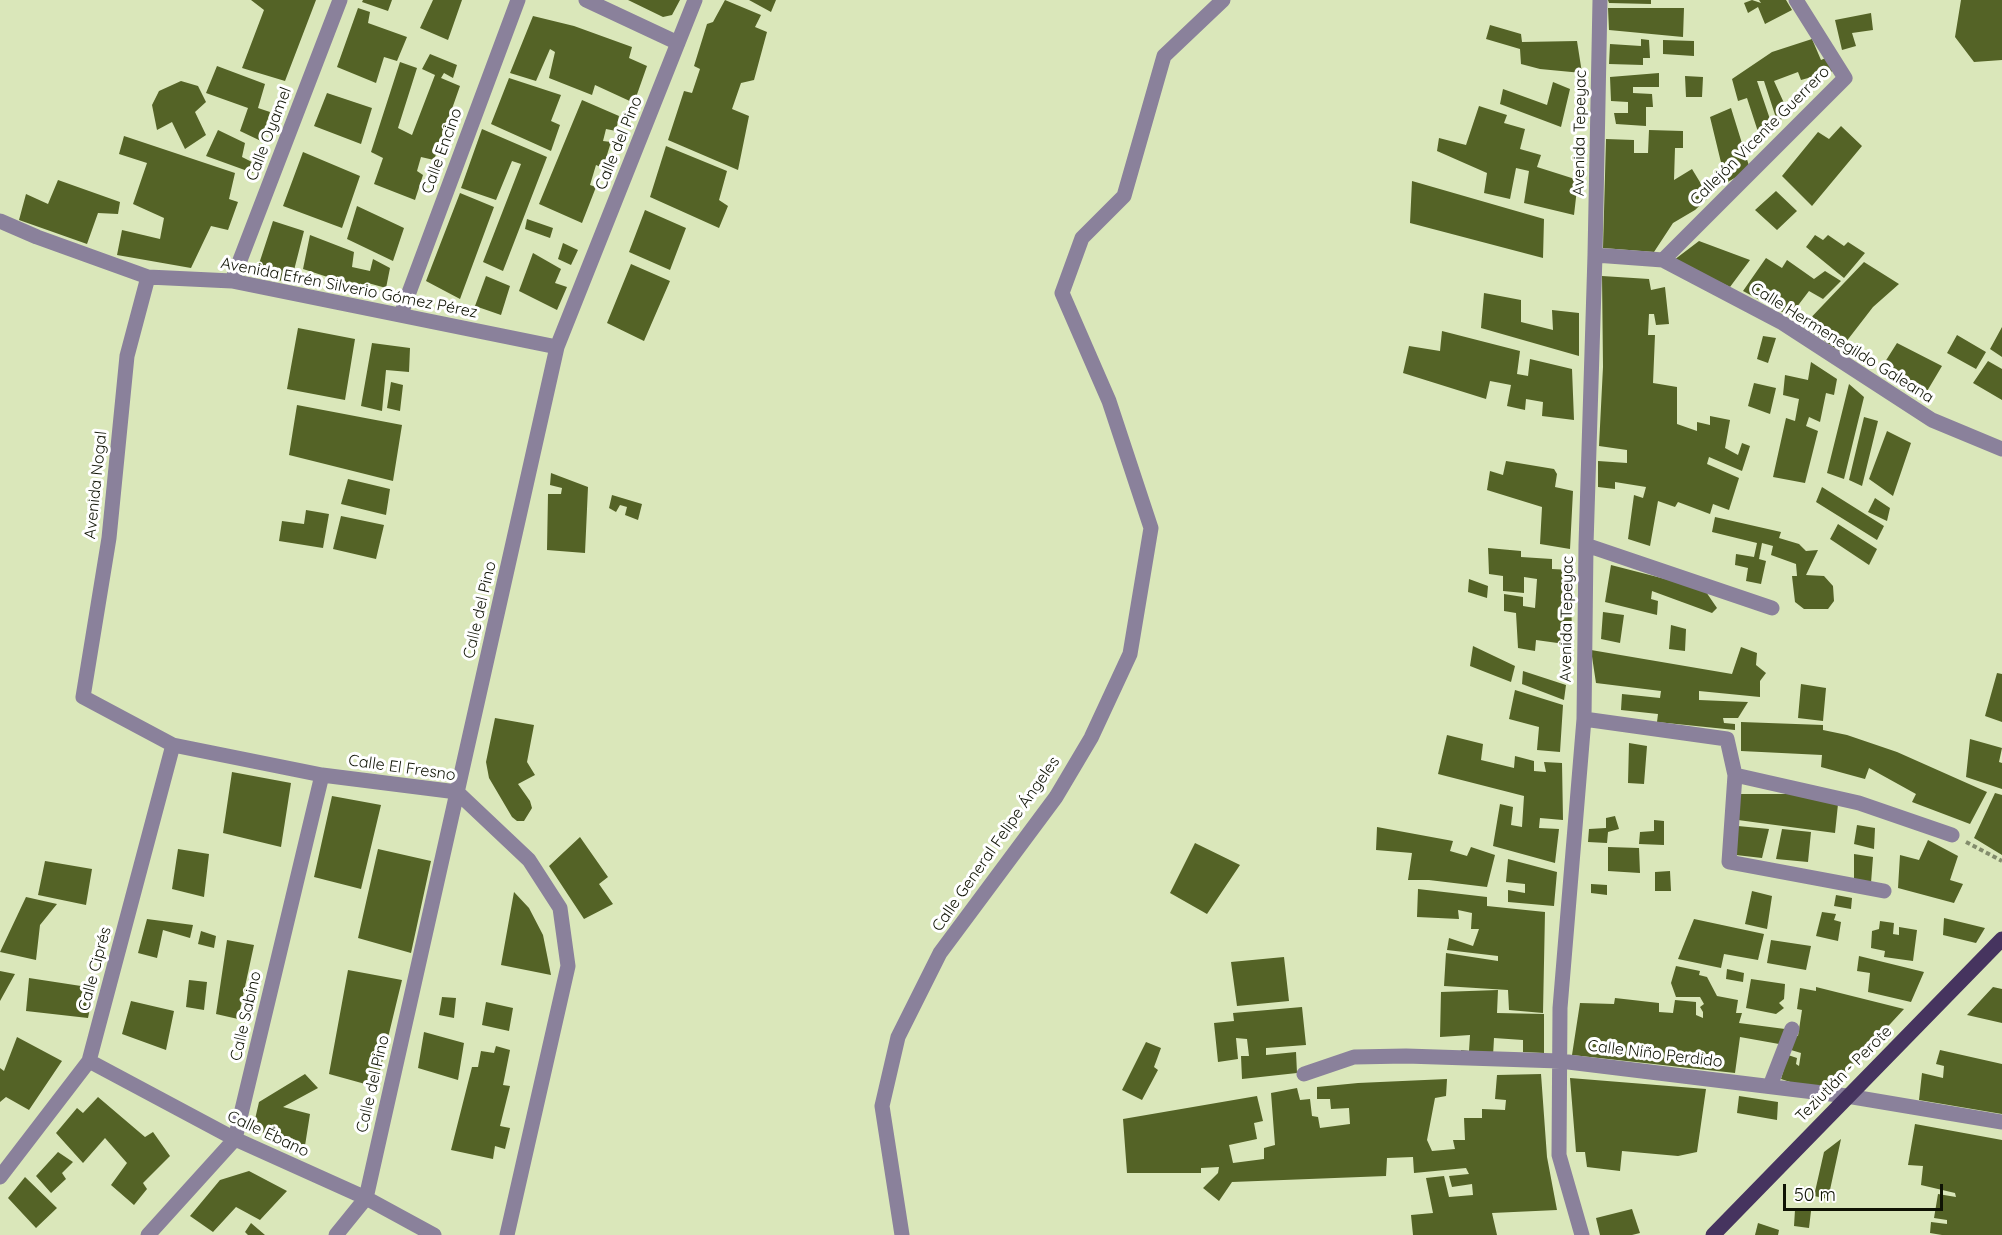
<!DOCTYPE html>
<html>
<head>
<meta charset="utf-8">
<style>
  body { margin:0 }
  #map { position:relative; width:2002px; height:1235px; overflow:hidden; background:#dae7ba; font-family:Quicksand,sans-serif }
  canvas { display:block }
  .scale { position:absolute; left:1783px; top:1184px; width:160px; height:27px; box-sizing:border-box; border:3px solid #0f1304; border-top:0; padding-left:8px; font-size:18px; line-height:21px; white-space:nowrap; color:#0f1304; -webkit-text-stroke:4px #fff; paint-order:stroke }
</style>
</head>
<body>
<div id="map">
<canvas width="2002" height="1235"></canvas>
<div class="scale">50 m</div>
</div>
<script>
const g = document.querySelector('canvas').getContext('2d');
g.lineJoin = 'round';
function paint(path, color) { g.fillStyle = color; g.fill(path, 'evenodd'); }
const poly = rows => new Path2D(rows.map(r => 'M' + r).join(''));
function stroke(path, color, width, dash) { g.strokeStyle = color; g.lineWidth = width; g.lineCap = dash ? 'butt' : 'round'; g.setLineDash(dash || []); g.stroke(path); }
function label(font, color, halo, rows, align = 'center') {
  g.font = font + ' Quicksand,sans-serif'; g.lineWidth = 6; g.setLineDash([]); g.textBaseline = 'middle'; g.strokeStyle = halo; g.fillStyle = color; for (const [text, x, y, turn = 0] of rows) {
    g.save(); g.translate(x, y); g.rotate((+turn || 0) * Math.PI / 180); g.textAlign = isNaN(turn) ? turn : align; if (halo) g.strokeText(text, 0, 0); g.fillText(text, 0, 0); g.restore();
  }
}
const building = poly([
  [251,0,316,0,285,81,242,68,264,10],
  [363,0,392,0,388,11,362,2],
  [433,0,462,0,448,40,420,28],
  [628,0,680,0,672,15,663,17],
  [725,0,761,15,755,27,767,32,754,80,741,83,732,109,749,116,738,170,668,140,684,91,692,93,700,69,694,66,707,24,713,22],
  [749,0,776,0,771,12],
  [1608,0,1651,0,1651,4,1609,3],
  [1752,0,1761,3,1759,0,1786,0,1792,10,1765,24,1758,7,1748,13,1744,3],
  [1961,0,2002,0,2002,60,1974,62,1955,37],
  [358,8,370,12,368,23,407,37,397,61,384,57,376,83,337,67],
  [1608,8,1684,8,1683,37,1609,30],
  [1871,13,1873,30,1852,33,1856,46,1842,50,1835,20],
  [533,16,574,26,632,47,629,58,647,66,634,103,595,85,592,95,549,78,555,52,550,49,536,81,510,73],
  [1490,25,1521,34,1522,42,1577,41,1582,73,1540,69,1521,64,1520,49,1486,39],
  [1641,39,1649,40,1650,58,1643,58,1643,65,1609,64,1610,44,1641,46],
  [1812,39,1821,60,1828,57,1833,71,1801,80,1798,72,1774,81,1784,103,1791,106,1778,124,1764,81,1757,81,1773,128,1761,141,1747,98,1738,101,1732,79,1772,52],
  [1663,40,1694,41,1694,56,1663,54],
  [430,54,457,65,453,78,444,73,441,78,460,86,434,160,421,157,417,171,423,175,415,200,374,184,383,158,371,152,400,62,417,68,398,128,412,135,435,75,422,69],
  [217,66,265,84,258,108,270,112,261,141,240,131,248,108,206,93],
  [1659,73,1659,87,1633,87,1633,93,1652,94,1653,107,1646,107,1646,126,1616,124,1614,113,1628,113,1628,102,1611,101,1610,77],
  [1685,76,1703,77,1702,97,1686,97],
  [509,78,561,95,551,121,560,125,551,151,491,124],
  [181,81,198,86,206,102,195,112,206,135,185,149,172,122,157,130,152,105,159,91],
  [1553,82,1570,89,1561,127,1500,104,1503,89,1547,105],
  [327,93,372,108,361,144,314,126],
  [582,100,619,116,616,131,606,129,603,141,611,142,603,168,596,165,590,185,596,187,582,223,539,204],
  [1479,106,1507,115,1504,123,1525,129,1520,149,1541,155,1537,167,1578,180,1574,215,1524,203,1529,171,1516,168,1510,199,1484,193,1487,173,1437,151,1439,138,1466,145],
  [1731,108,1750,169,1726,183,1710,117],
  [1841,126,1862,146,1812,206,1782,176,1818,132,1829,139],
  [482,129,547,157,503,271,483,262,521,164,512,161,496,200,461,188],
  [218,130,245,143,242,157,256,164,253,173,206,156],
  [1649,130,1683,131,1683,148,1675,148,1674,180,1692,169,1709,197,1695,210,1673,223,1654,252,1603,248,1606,139,1634,140,1634,153,1648,153],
  [124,136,235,173,229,199,238,202,228,230,211,226,191,268,117,255,122,230,160,239,164,218,133,204,147,163,119,154],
  [666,146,727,171,719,200,728,206,719,228,650,197],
  [303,152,360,176,342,228,283,206],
  [58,180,120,202,118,214,98,213,87,244,19,220,26,194,48,204],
  [1412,181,1544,219,1543,258,1410,223],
  [1776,191,1797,211,1777,230,1755,210],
  [460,193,494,207,460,299,426,281],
  [357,206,404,228,393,261,347,239],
  [645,210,686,228,670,270,629,252],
  [527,219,553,228,550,238,525,229],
  [273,221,304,231,291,282,261,278,258,267],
  [310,235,354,252,352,267,370,271,373,259,390,268,386,288,368,283,366,296,345,291,346,283,303,269],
  [1815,235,1823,240,1828,235,1844,246,1848,242,1865,253,1844,278,1806,247],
  [1699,241,1750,260,1730,287,1674,260],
  [563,243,578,250,571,265,558,259],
  [533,253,561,269,555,283,567,287,557,310,519,291],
  [1766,258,1782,268,1787,260,1814,279,1825,271,1841,281,1823,299,1809,291,1790,316,1743,291],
  [1864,262,1899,284,1873,307,1839,351,1803,326],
  [631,264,670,281,644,341,607,323],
  [486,276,510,286,501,315,475,306],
  [1602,276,1649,279,1651,290,1665,287,1669,324,1656,325,1654,314,1649,314,1648,335,1655,335,1653,383,1677,387,1677,424,1697,431,1697,422,1710,425,1710,416,1730,420,1725,448,1738,455,1742,443,1750,446,1742,471,1709,457,1707,464,1739,478,1729,510,1713,504,1710,514,1678,502,1675,507,1658,501,1650,546,1628,539,1634,495,1643,498,1646,487,1615,482,1615,489,1598,487,1598,461,1627,463,1627,450,1599,446,1603,367],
  [1484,293,1521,300,1521,322,1553,330,1552,310,1579,313,1579,356,1481,328],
  [2002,327,2002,357,1990,349],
  [298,328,355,339,345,400,287,389],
  [1442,331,1520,351,1517,374,1528,376,1530,359,1572,369,1574,420,1542,416,1543,402,1526,399,1525,410,1507,406,1511,385,1490,381,1486,399,1403,373,1409,346,1440,351],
  [1957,335,1986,352,1976,369,1947,353],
  [1763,336,1776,338,1768,363,1757,359],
  [372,343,410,348,409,372,386,370,382,411,361,406],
  [1897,343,1942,366,1923,398,1878,373],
  [1988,361,2002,369,2002,400,1973,383],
  [1811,362,1837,379,1834,395,1826,393,1820,422,1809,417,1806,426,1818,431,1805,483,1773,477,1786,418,1795,421,1799,399,1783,395,1785,375,1808,380],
  [391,382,403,385,400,411,387,408],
  [1754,383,1776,388,1770,414,1748,406],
  [1849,384,1864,397,1844,479,1827,473],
  [297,405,402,425,393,481,289,455],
  [1864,417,1878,421,1862,486,1849,480],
  [1887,431,1911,443,1893,496,1869,479],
  [1506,461,1554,469,1557,474,1555,487,1573,491,1570,549,1540,544,1542,507,1487,490,1490,471,1503,475],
  [551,473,588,487,585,553,547,550,548,494,561,494,562,488,550,485],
  [348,479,390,489,386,515,341,504],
  [1822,487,1884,526,1877,540,1816,502],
  [612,495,642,504,638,520,625,515,627,507,620,505,616,512,609,508],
  [1875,498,1890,508,1887,521,1868,512],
  [306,510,329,514,323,548,279,541,282,521,304,524],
  [341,516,384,525,376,559,333,549],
  [1715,517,1781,532,1779,538,1799,544,1806,551,1818,550,1806,575,1824,576,1833,586,1834,601,1828,609,1804,609,1795,602,1792,576,1797,576,1796,564,1771,555,1773,546,1762,543,1759,559,1766,561,1761,584,1746,581,1748,568,1735,565,1736,554,1754,557,1757,543,1712,532],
  [1838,524,1877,549,1869,565,1830,539],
  [1488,548,1521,551,1521,557,1552,559,1552,569,1571,570,1572,645,1536,640,1535,651,1518,648,1516,613,1504,611,1504,594,1523,597,1523,606,1535,608,1537,579,1524,577,1524,593,1503,591,1503,576,1489,574],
  [1611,565,1704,589,1717,608,1712,613,1652,591,1651,599,1658,601,1657,615,1605,602],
  [1469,579,1488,586,1487,598,1468,592],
  [1603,612,1624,615,1620,643,1601,639],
  [1671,625,1686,629,1685,651,1669,649],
  [1473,646,1515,666,1511,682,1470,666],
  [1741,647,1757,653,1756,665,1766,673,1760,681,1760,697,1699,691,1699,700,1748,702,1738,718,1723,718,1724,723,1735,724,1735,730,1657,722,1658,714,1621,710,1622,694,1660,698,1661,691,1596,683,1591,650,1732,674],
  [1523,671,1566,685,1564,700,1522,684],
  [1997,673,2002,674,2002,722,1985,716],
  [1801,684,1826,688,1823,721,1798,718],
  [1515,690,1563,705,1560,752,1537,750,1539,727,1509,719],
  [495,718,534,725,527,762,535,775,518,784,530,801,532,808,524,821,517,821,512,817,489,778,486,762],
  [1741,722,1823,725,1823,730,1847,735,1897,752,1987,792,1970,824,1912,802,1916,794,1869,768,1865,779,1821,767,1822,755,1741,751],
  [1447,735,1483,744,1481,760,1514,768,1515,756,1534,761,1534,771,1546,772,1544,762,1562,763,1563,820,1540,818,1539,828,1559,829,1555,863,1493,846,1500,804,1513,807,1511,825,1522,827,1524,796,1438,774],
  [1970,739,2002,748,1999,762,2002,763,2002,789,1966,777],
  [1629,743,1647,746,1644,784,1628,783],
  [232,772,291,783,281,847,223,833],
  [1995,793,2002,795,2002,855,1974,838],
  [1739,794,1803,794,1838,804,1835,833,1738,820],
  [332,796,381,805,361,889,314,877],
  [1615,816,1619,829,1608,832,1607,843,1588,842,1589,829,1606,828,1606,818],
  [1654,820,1664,821,1664,845,1639,844,1640,832,1654,831],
  [1857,825,1875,828,1874,849,1854,844],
  [1738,826,1769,829,1762,858,1736,855],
  [1377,827,1453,841,1450,851,1467,856,1471,847,1495,855,1487,887,1429,880,1408,880,1412,853,1376,850],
  [1782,829,1811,832,1808,862,1776,859],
  [580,837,608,877,599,884,613,904,584,919,549,866],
  [1928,840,1958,856,1950,880,1963,884,1954,903,1898,888,1900,855,1919,860],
  [1195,843,1240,865,1207,914,1170,893],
  [1608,847,1639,848,1640,873,1608,871],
  [178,849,209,854,204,897,172,889],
  [378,849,431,861,411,953,358,938],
  [1854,854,1873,857,1871,883,1854,882],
  [1508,859,1557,872,1554,906,1508,902,1508,890,1525,893,1525,884,1506,882],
  [45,861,92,869,86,905,38,895],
  [1670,871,1671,891,1655,891,1655,872],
  [1591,884,1607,885,1607,895,1591,893],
  [1418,889,1487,897,1487,906,1545,912,1543,1013,1509,1010,1508,990,1444,986,1446,953,1498,961,1498,956,1447,950,1449,938,1473,946,1479,929,1471,929,1472,913,1458,910,1459,919,1417,917],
  [1752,891,1772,896,1767,929,1745,924],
  [514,892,529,908,543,935,551,975,501,965],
  [1836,895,1852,898,1851,909,1834,906],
  [26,897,57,904,40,925,36,960,0,952],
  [1822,912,1836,914,1834,920,1841,922,1838,941,1816,936],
  [1944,918,1985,928,1976,943,1943,935],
  [147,919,193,925,190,938,163,930,157,958,138,953],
  [1694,919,1764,934,1758,960,1724,954,1721,968,1678,959],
  [1880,921,1894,923,1893,934,1899,935,1899,927,1917,930,1913,961,1884,957,1885,951,1871,948,1872,931,1879,929],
  [201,931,216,936,214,948,198,944],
  [227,940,254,945,238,1019,216,1014],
  [1771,940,1811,946,1806,970,1767,963],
  [1859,956,1924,972,1911,1002,1868,992,1870,973,1857,971],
  [1284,957,1289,1001,1237,1006,1231,962],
  [1676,966,1700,971,1699,975,1707,977,1717,996,1738,1000,1736,1013,1742,1013,1739,1023,1785,1029,1779,1044,1740,1037,1735,1073,1572,1055,1580,1003,1614,1004,1615,998,1659,1003,1659,1012,1673,1013,1675,1000,1696,1002,1696,1015,1703,1018,1703,1012,1700,1007,1704,1004,1700,997,1676,997,1671,983],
  [1727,969,1744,973,1743,982,1726,979],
  [348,970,402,980,376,1087,329,1074],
  [0,971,15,974,0,1001],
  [29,978,94,988,88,1018,26,1011],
  [1751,979,1785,984,1784,999,1779,1003,1784,1008,1776,1014,1746,1008],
  [189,980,207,982,204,1010,186,1007],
  [1816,987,1904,1009,1831,1088,1821,1092,1781,1079,1788,1055,1797,1058,1796,1064,1799,1066,1801,1053,1791,1050,1794,1035,1798,1036,1802,1010,1797,1009,1800,988,1816,991],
  [1993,987,2002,989,2002,1023,1967,1015],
  [1498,990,1497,1013,1544,1014,1544,1053,1523,1052,1523,1040,1494,1038,1493,1056,1461,1057,1461,1050,1469,1051,1470,1035,1440,1037,1441,992],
  [442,997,456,998,454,1018,439,1015],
  [131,1001,174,1011,166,1050,122,1034],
  [486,1002,513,1008,509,1031,482,1025],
  [1302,1007,1306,1045,1266,1048,1266,1055,1296,1052,1297,1073,1242,1079,1241,1056,1249,1056,1247,1039,1236,1038,1238,1059,1218,1062,1214,1023,1234,1021,1233,1013],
  [424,1032,464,1043,458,1080,418,1068],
  [17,1037,62,1061,29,1110,6,1097,0,1102,0,1068,4,1071],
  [1146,1042,1161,1048,1154,1067,1158,1070,1142,1100,1122,1090],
  [496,1046,510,1050,503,1085,510,1086,500,1126,510,1128,505,1149,495,1146,493,1159,451,1150,472,1067,478,1067,481,1051,494,1053],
  [1940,1050,2002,1064,2002,1114,1919,1100,1922,1073,1943,1078,1944,1066,1936,1064],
  [305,1074,318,1088,283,1107,310,1114,304,1152,253,1128,259,1102],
  [1541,1074,1547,1157,1557,1210,1492,1213,1497,1235,1413,1235,1411,1215,1433,1213,1426,1178,1444,1176,1449,1197,1473,1195,1472,1184,1452,1187,1449,1176,1469,1174,1466,1168,1414,1173,1413,1157,1387,1158,1386,1176,1232,1182,1219,1201,1203,1188,1218,1173,1219,1167,1201,1168,1201,1173,1127,1173,1123,1119,1257,1096,1263,1121,1254,1123,1257,1139,1229,1145,1233,1163,1264,1159,1264,1148,1275,1145,1271,1093,1297,1088,1300,1100,1310,1099,1312,1116,1318,1117,1320,1128,1350,1124,1349,1108,1331,1109,1330,1099,1317,1099,1317,1087,1358,1083,1447,1079,1446,1096,1435,1098,1427,1140,1432,1151,1455,1149,1453,1140,1465,1140,1464,1118,1482,1118,1482,1109,1505,1110,1506,1100,1495,1099,1497,1075],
  [1570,1078,1706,1089,1697,1152,1678,1156,1622,1151,1620,1171,1587,1167,1585,1152,1576,1152],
  [1739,1096,1778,1102,1777,1120,1737,1113],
  [98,1097,145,1137,153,1132,170,1156,143,1183,147,1189,134,1205,111,1185,127,1163,105,1138,83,1163,56,1133,77,1108,83,1113],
  [1915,1124,2002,1140,2002,1235,1942,1235,1930,1233,1931,1222,1947,1224,1947,1220,1934,1218,1938,1194,1956,1197,1955,1193,1921,1185,1923,1166,1908,1165],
  [1841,1139,1828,1199,1814,1196,1824,1152],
  [58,1152,73,1162,62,1173,66,1179,51,1193,36,1176],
  [249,1171,287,1191,260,1220,236,1207,213,1232,190,1216,220,1180],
  [25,1177,57,1208,36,1228,8,1198],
  [1632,1209,1640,1233,1632,1235,1600,1235,1596,1218],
  [1795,1210,1811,1211,1809,1228,1794,1226],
  [251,1223,265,1235,248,1235,245,1232],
  [1758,1223,1779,1230,1778,1235,1755,1235]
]);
const path = poly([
  [1966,842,2002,861]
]);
const minor = poly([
  [586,0,678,43],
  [0,221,37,237,148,277,232,281,557,347],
  [1595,255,1663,260,1781,322,1932,420,2002,449],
  [1663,260,1845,78,1796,0],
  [148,277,127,356,109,538,83,697,173,745,322,775,457,792,529,860,560,908,568,966,507,1235],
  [232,281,340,0],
  [401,314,518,0],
  [1586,545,1772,608],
  [1584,719,1727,739,1735,775,1729,862,1884,891],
  [1735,775,1859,803,1952,835],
  [89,1061,235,1139,366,1198,434,1235],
  [1304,1074,1354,1057,1406,1056,1560,1061,1847,1096,2002,1122],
  [1770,1086,1792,1029],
  [0,1177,89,1061,173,745],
  [148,1235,235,1139,322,775],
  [336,1235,366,1198,557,347,695,0],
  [902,1235,882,1106,898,1037,940,953,1056,797,1091,738,1130,654,1151,528,1109,401,1062,293,1082,238,1124,196,1164,56,1223,0],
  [1582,1235,1559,1155,1560,1008,1584,719,1586,545,1595,255,1600,0]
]);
const primary = poly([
  [1713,1235,2002,939]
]);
const streetNames = [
  ["Avenida Tepeyac",1580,133,-89],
  ["Calle Oyamel",269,134,-69],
  ["Callejón Vicente Guerrero",1760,136,-45],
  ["Calle del Pino",619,143,-68],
  ["Calle Encino",442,151,-70],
  ["Avenida Efrén Silverio Gómez Pérez",349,288,11],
  ["Calle Hermenegildo Galeana",1842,343,32],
  ["Avenida Nogal",96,485,-84],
  ["Calle del Pino",480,610,-77],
  ["Avenida Tepeyac",1567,619,-89],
  ["Calle El Fresno",402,768,8],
  ["Calle General Felipe Ángeles",996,844,-55],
  ["Calle Ciprés",95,969,-75],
  ["Calle Sabino",246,1016,-77],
  ["Calle Niño Perdido",1655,1054,7],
  ["Teziutlán - Perote",1844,1074,-45],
  ["Calle del Pino",373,1084,-77],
  ["Calle Ébano",268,1134,25]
];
paint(building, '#546326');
stroke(path, '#838c6c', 4, [4.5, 3]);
stroke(minor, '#8a819b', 15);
stroke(primary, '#46345f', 15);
label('16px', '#0f1304', '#fff', streetNames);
</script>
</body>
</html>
